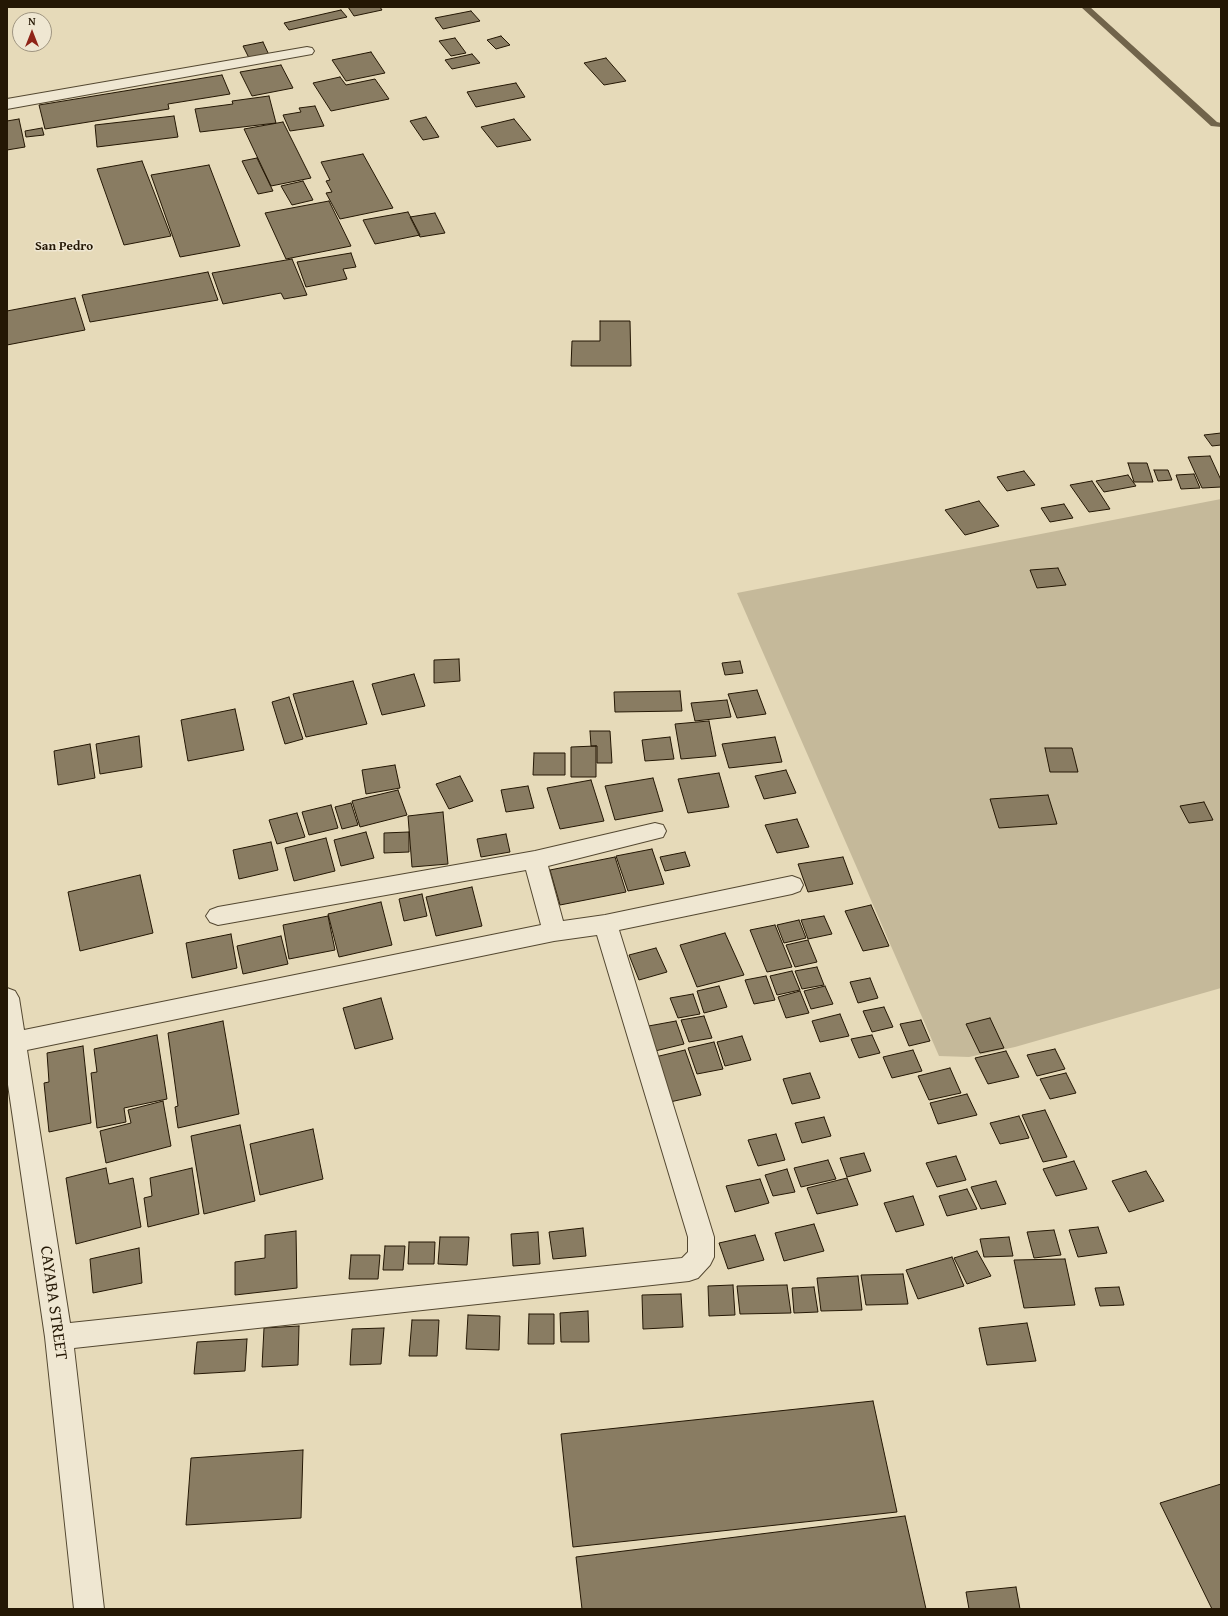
<!DOCTYPE html>
<html>
<head>
<meta charset="utf-8">
<style>
  body { margin:0 }
  #map { position:relative; width:1228px; height:1616px; overflow:hidden; background:#e6dab9; font-family:"Gentium Book Plus",serif }
  canvas { display:block }
  .frame { position:absolute; inset:0; border:8px solid #241704; pointer-events:none }
  .north { position:absolute; left:12px; top:12px; width:40px; height:40px; box-sizing:border-box; background:#efe7d2; border:1px solid #9e9480; border-radius:50%; rotate:0deg; font-size:11px; font-weight:700; line-height:16px; text-align:center; color:#241704 }
  .north::after { content:''; display:block; margin:auto; width:14px; height:18px; background:#8f2418; clip-path:polygon(50% 0,100% 100%,50% 72%,0 100%) }
</style>
</head>
<body>
<div id="map">
<canvas width="1228" height="1616"></canvas>
<div class="frame"></div>
<div class="north">N</div>
</div>
<script>
const g = document.querySelector('canvas').getContext('2d');
g.lineJoin = 'round';
function paint(path, color) { g.fillStyle = color; g.fill(path, 'evenodd'); }
const poly = rows => new Path2D(rows.map(r => 'M' + r).join(''));
function stroke(path, color, width, dash) { g.strokeStyle = color; g.lineWidth = width; g.lineCap = dash ? 'butt' : 'round'; g.setLineDash(dash || []); g.stroke(path); }
function label(font, color, halo, rows, align = 'center') {
  g.font = font + ' "Gentium Book Plus",serif'; g.lineWidth = 3; g.setLineDash([]); g.textBaseline = 'middle'; g.strokeStyle = halo; g.fillStyle = color; for (const [text, x, y, turn = 0] of rows) {
    g.save(); g.translate(x, y); g.rotate((+turn || 0) * Math.PI / 180); g.textAlign = isNaN(turn) ? turn : align; if (halo) g.strokeText(text, 0, 0); g.fillText(text, 0, 0); g.restore();
  }
}
const green = poly([
  [1221,499,1221,988,1015,1047,969,1057,939,1056,737,593]
]);
const stream = poly([
  [1081,7,1090,7,1217,122,1221,123,1221,127,1211,126,1081,7]
]);
const building = poly([
  [348,7,380,7,382,10,354,16,348,7],
  [341,10,347,17,289,30,284,23,341,10],
  [471,11,480,21,443,29,435,18,471,11],
  [501,36,510,45,496,49,487,40,501,36],
  [455,38,466,53,451,56,439,41,455,38],
  [263,42,269,55,249,58,243,46,263,42],
  [371,52,385,73,346,81,332,60,371,52],
  [472,54,480,63,452,69,445,60,472,54],
  [606,58,626,81,604,85,584,63,606,58],
  [281,65,293,88,252,96,240,72,281,65],
  [222,75,230,94,168,104,169,109,45,129,39,105,222,75],
  [340,77,346,85,375,79,389,99,331,111,313,83,340,77],
  [516,83,525,97,476,107,467,92,516,83],
  [269,96,276,123,200,132,195,109,233,104,232,101,269,96],
  [315,106,324,126,290,131,283,115,301,112,299,108,315,106],
  [174,116,178,137,97,147,95,125,174,116],
  [426,117,439,137,423,140,410,121,426,117],
  [19,119,25,147,7,150,7,121,19,119],
  [514,119,531,140,497,147,481,127,514,119],
  [283,122,311,178,271,186,244,129,283,122],
  [42,128,44,135,26,137,25,131,42,128],
  [363,154,393,208,340,219,326,193,332,192,326,181,330,180,321,162,363,154],
  [257,158,273,191,258,194,242,161,257,158],
  [142,161,171,236,124,245,97,169,142,161],
  [209,165,240,246,180,257,151,175,209,165],
  [303,181,313,200,292,205,281,186,303,181],
  [329,201,351,246,286,259,265,213,329,201],
  [408,212,420,235,375,244,363,220,408,212],
  [435,213,445,233,420,237,410,217,435,213],
  [351,253,356,267,343,269,347,279,306,287,297,262,351,253],
  [292,259,307,295,284,299,281,293,223,304,212,273,292,259],
  [208,272,218,300,90,322,82,295,208,272],
  [75,298,85,330,7,345,7,311,75,298],
  [600,321,630,321,631,366,571,366,572,341,600,341,600,321],
  [1221,433,1221,445,1212,446,1204,435,1221,433],
  [1210,456,1221,480,1221,487,1202,488,1188,457,1210,456],
  [1128,463,1147,463,1153,482,1134,482,1128,463],
  [1154,470,1168,470,1172,480,1158,481,1154,470],
  [1024,471,1035,485,1007,491,997,477,1024,471],
  [1194,474,1200,488,1181,489,1176,475,1194,474],
  [1128,475,1136,486,1104,492,1096,481,1128,475],
  [1092,481,1110,509,1089,512,1070,485,1092,481],
  [979,501,999,526,965,535,945,510,979,501],
  [1064,504,1073,518,1050,522,1041,508,1064,504],
  [1058,568,1066,585,1037,588,1030,570,1058,568],
  [459,659,460,681,434,683,434,660,459,659],
  [740,661,743,673,725,675,722,663,740,661],
  [414,674,425,706,382,715,372,684,414,674],
  [353,681,367,724,306,737,293,694,353,681],
  [757,690,766,714,737,718,728,694,757,690],
  [680,691,682,711,615,712,614,692,680,691],
  [289,697,303,739,285,744,272,702,289,697],
  [727,700,731,717,695,721,691,703,727,700],
  [235,709,244,750,188,761,181,720,235,709],
  [709,721,716,756,681,759,675,724,709,721],
  [590,731,610,731,612,763,597,763,597,746,591,746,590,731],
  [139,736,142,767,100,774,96,744,139,736],
  [670,737,674,759,645,761,642,740,670,737],
  [775,737,782,762,729,768,722,744,775,737],
  [90,744,95,778,58,785,54,751,90,744],
  [596,746,596,777,571,777,571,747,596,746],
  [1045,748,1072,748,1078,772,1050,772,1045,748],
  [534,753,565,753,565,775,533,775,534,753],
  [395,765,400,788,366,794,362,770,395,765],
  [786,770,796,793,764,799,755,776,786,770],
  [719,773,729,807,688,813,678,779,719,773],
  [460,776,473,801,449,809,436,784,460,776],
  [653,778,663,811,615,820,605,786,653,778],
  [591,780,604,821,560,829,547,788,591,780],
  [528,786,534,808,506,812,501,790,528,786],
  [398,790,407,815,360,827,352,801,398,790],
  [1048,795,1057,824,999,828,990,799,1048,795],
  [1204,802,1213,820,1189,823,1180,806,1204,802],
  [351,803,358,825,342,829,335,807,351,803],
  [331,805,338,828,309,835,302,812,331,805],
  [443,812,448,864,412,867,408,816,443,812],
  [297,813,305,837,277,844,269,820,297,813],
  [797,819,809,847,777,853,765,825,797,819],
  [366,832,374,858,341,866,334,840,366,832],
  [409,832,409,852,384,853,384,833,409,832],
  [506,834,510,852,481,857,477,839,506,834],
  [326,838,335,871,294,881,285,848,326,838],
  [271,842,278,870,239,879,233,850,271,842],
  [652,849,664,884,628,891,616,856,652,849],
  [685,852,690,866,665,871,660,857,685,852],
  [615,857,626,892,560,905,550,870,615,857],
  [843,857,853,884,808,892,798,864,843,857],
  [140,875,153,933,80,951,68,892,140,875],
  [472,887,482,926,436,936,426,897,472,887],
  [422,894,427,916,404,921,399,899,422,894],
  [381,902,392,945,339,957,328,914,381,902],
  [871,905,889,946,863,951,845,911,871,905],
  [328,916,335,950,289,959,283,925,328,916],
  [824,916,832,934,808,939,801,920,824,916],
  [799,920,806,938,784,943,777,925,799,920],
  [775,925,792,967,767,972,750,930,775,925],
  [725,933,744,975,697,987,680,945,725,933],
  [231,934,237,968,192,978,186,943,231,934],
  [281,936,288,964,243,974,237,946,281,936],
  [808,940,817,962,795,967,786,945,808,940],
  [656,948,667,972,639,980,629,955,656,948],
  [817,967,824,985,802,989,795,971,817,967],
  [792,971,800,990,777,995,770,976,792,971],
  [766,976,775,1000,754,1004,745,980,766,976],
  [870,978,878,998,858,1003,850,982,870,978],
  [719,986,727,1007,704,1013,697,991,719,986],
  [825,986,833,1004,811,1009,804,991,825,986],
  [800,991,809,1013,786,1018,778,997,800,991],
  [693,994,700,1014,678,1018,670,998,693,994],
  [381,998,393,1039,355,1049,343,1008,381,998],
  [884,1007,893,1027,872,1032,863,1011,884,1007],
  [840,1014,849,1036,820,1042,812,1021,840,1014],
  [704,1016,712,1038,689,1042,681,1020,704,1016],
  [990,1018,1004,1048,980,1053,966,1024,990,1018],
  [921,1020,930,1041,909,1046,900,1024,921,1020],
  [223,1021,239,1114,178,1128,175,1107,178,1106,168,1033,223,1021],
  [676,1021,684,1044,651,1052,643,1027,676,1021],
  [157,1035,167,1099,124,1108,126,1122,97,1128,91,1073,97,1072,94,1049,157,1035],
  [872,1035,880,1053,859,1058,851,1039,872,1035],
  [742,1036,751,1060,725,1066,717,1042,742,1036],
  [714,1042,723,1069,697,1074,688,1048,714,1042],
  [83,1046,91,1123,49,1132,44,1083,49,1082,47,1053,83,1046],
  [1055,1049,1065,1069,1037,1076,1027,1055,1055,1049],
  [685,1050,701,1095,670,1102,655,1057,685,1050],
  [913,1050,922,1071,892,1078,883,1057,913,1050],
  [1006,1051,1019,1077,988,1084,975,1058,1006,1051],
  [950,1068,961,1093,929,1100,918,1076,950,1068],
  [810,1073,820,1098,792,1104,783,1079,810,1073],
  [1066,1073,1076,1093,1050,1099,1040,1079,1066,1073],
  [967,1094,977,1115,938,1124,930,1103,967,1094],
  [163,1101,171,1146,106,1163,100,1131,131,1123,128,1110,163,1101],
  [1045,1110,1067,1157,1043,1162,1022,1115,1045,1110],
  [1019,1116,1029,1138,1000,1144,990,1123,1019,1116],
  [824,1117,831,1136,802,1143,795,1123,824,1117],
  [240,1125,255,1201,204,1214,191,1136,240,1125],
  [313,1129,323,1179,260,1195,250,1144,313,1129],
  [776,1134,785,1160,758,1166,748,1140,776,1134],
  [864,1153,871,1171,847,1177,840,1158,864,1153],
  [956,1156,966,1180,937,1187,926,1163,956,1156],
  [828,1160,836,1179,801,1187,794,1168,828,1160],
  [1074,1161,1087,1189,1056,1196,1043,1169,1074,1161],
  [106,1168,109,1184,133,1178,141,1227,76,1244,66,1178,106,1168],
  [192,1168,199,1214,148,1227,144,1198,152,1196,150,1178,192,1168],
  [787,1169,795,1192,773,1196,765,1175,787,1169],
  [1146,1171,1164,1201,1129,1212,1112,1181,1146,1171],
  [847,1178,858,1205,817,1214,807,1188,847,1178],
  [760,1179,769,1203,735,1212,726,1186,760,1179],
  [996,1181,1006,1204,981,1209,971,1187,996,1181],
  [967,1189,977,1209,947,1216,939,1196,967,1189],
  [913,1196,924,1225,896,1232,884,1203,913,1196],
  [814,1224,824,1251,784,1261,775,1233,814,1224],
  [1098,1227,1107,1253,1078,1257,1069,1230,1098,1227],
  [583,1228,586,1256,553,1259,549,1232,583,1228],
  [1054,1230,1061,1255,1034,1258,1027,1232,1054,1230],
  [296,1231,297,1288,235,1295,235,1262,265,1258,265,1235,296,1231],
  [538,1232,540,1264,513,1266,511,1234,538,1232],
  [755,1235,764,1260,728,1269,719,1243,755,1235],
  [440,1237,469,1237,467,1265,438,1264,440,1237],
  [1009,1237,1013,1256,984,1257,980,1239,1009,1237],
  [409,1242,435,1242,434,1264,408,1264,409,1242],
  [385,1246,405,1246,403,1270,383,1270,385,1246],
  [139,1248,142,1283,93,1293,90,1259,139,1248],
  [977,1251,991,1276,967,1284,954,1258,977,1251],
  [351,1255,380,1255,378,1279,349,1279,351,1255],
  [952,1257,964,1286,918,1299,906,1270,952,1257],
  [1065,1259,1075,1305,1024,1308,1014,1260,1065,1259],
  [903,1274,908,1304,866,1305,861,1275,903,1274],
  [858,1276,862,1310,821,1311,817,1278,858,1276],
  [733,1285,735,1315,709,1316,708,1286,733,1285],
  [787,1285,791,1313,740,1314,737,1286,787,1285],
  [814,1287,818,1312,794,1313,792,1288,814,1287],
  [1119,1287,1124,1305,1100,1306,1095,1288,1119,1287],
  [681,1294,683,1327,643,1329,642,1295,681,1294],
  [588,1311,589,1342,561,1342,560,1313,588,1311],
  [529,1314,554,1314,554,1344,528,1344,529,1314],
  [468,1315,500,1316,499,1350,466,1349,468,1315],
  [412,1320,439,1320,437,1356,409,1356,412,1320],
  [1027,1323,1036,1361,987,1365,979,1328,1027,1323],
  [299,1326,298,1365,262,1367,264,1328,299,1326],
  [384,1328,381,1364,350,1365,352,1329,384,1328],
  [247,1339,245,1371,194,1374,197,1342,247,1339],
  [873,1401,897,1512,573,1547,561,1434,873,1401],
  [303,1450,301,1518,186,1525,191,1458,303,1450],
  [1221,1484,1221,1609,1212,1609,1160,1503,1221,1484],
  [905,1516,926,1609,582,1609,576,1557,905,1516],
  [1016,1587,1020,1609,969,1609,966,1592,1016,1587]
]);
const minor = poly([
  [307,47,312,48,314,51,312,54,7,109,7,99,307,47],
  [655,823,663,825,666,831,663,837,548,866,563,921,605,915,792,876,800,879,803,885,800,891,792,894,619,930,714,1237,714,1257,710,1265,698,1278,689,1281,74,1348,104,1609,74,1609,45,1337,7,1078,7,988,15,991,19,998,24,1030,541,925,526,870,218,925,210,922,206,916,210,910,218,907,535,851,655,823],
  [597,935,688,1237,688,1252,682,1258,70,1323,27,1050,554,941,597,935]
]);
const farQuarternames = [
  ["San Pedro",64,247]
];
const nearStreetnames = [
  ["CAYABA STREET",53,1303,82]
];
paint(green, '#c5b99a');
paint(stream, '#71644b');
paint(building, '#897c62');
stroke(building, '#241704', 1);
stroke(minor, '#544831', 2);
paint(minor, '#efe7d2');
label('bold 13px', '#241704', '#efe7d2', farQuarternames);
label('17px', '#241704', '#efe7d2', nearStreetnames);
</script>
</body>
</html>
